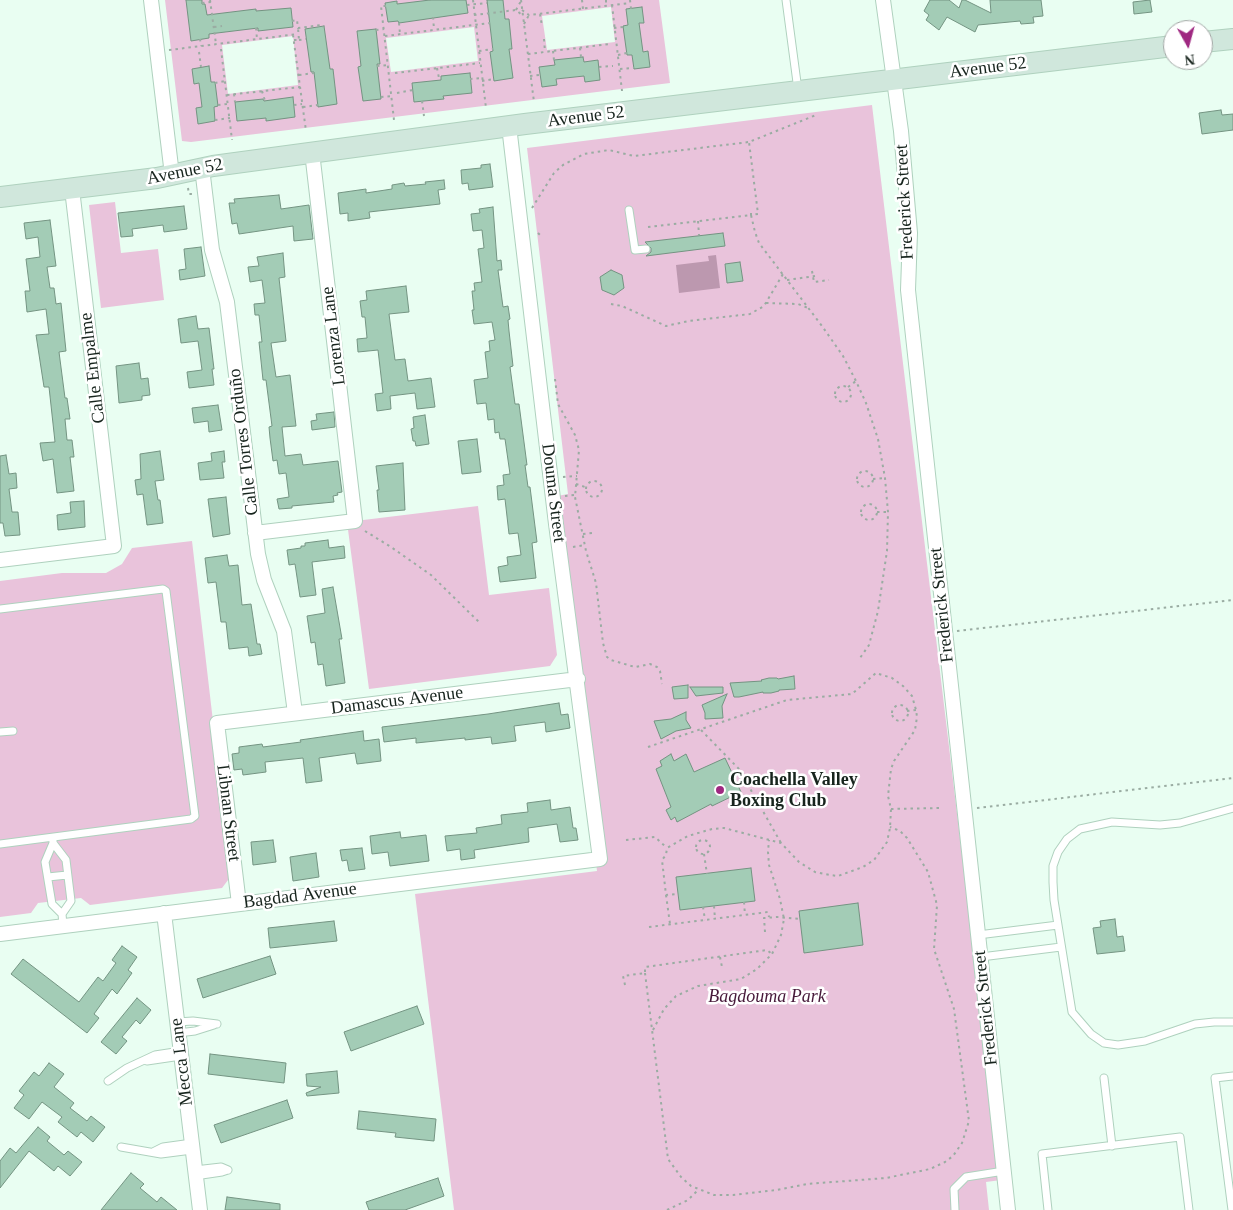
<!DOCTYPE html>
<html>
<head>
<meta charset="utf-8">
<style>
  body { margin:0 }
  #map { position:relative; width:1233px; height:1210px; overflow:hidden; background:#e9fef2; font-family:"Times New Roman",serif }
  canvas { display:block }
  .north { position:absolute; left:1163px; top:20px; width:50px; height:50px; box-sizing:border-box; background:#fff; border:1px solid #a2a7a5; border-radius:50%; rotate:173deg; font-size:14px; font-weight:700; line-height:20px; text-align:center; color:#17241d }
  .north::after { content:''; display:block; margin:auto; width:18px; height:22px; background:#9f2881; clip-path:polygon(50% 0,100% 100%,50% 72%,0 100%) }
</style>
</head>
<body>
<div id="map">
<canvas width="1233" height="1210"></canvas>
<div class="north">N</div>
</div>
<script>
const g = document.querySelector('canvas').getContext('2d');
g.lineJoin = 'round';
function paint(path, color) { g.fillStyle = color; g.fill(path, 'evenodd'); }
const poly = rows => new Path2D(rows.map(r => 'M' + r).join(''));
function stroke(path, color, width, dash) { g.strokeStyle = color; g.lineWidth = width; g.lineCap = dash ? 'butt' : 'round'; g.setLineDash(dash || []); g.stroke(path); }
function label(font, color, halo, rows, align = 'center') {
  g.font = font + ' "Times New Roman",serif'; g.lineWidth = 5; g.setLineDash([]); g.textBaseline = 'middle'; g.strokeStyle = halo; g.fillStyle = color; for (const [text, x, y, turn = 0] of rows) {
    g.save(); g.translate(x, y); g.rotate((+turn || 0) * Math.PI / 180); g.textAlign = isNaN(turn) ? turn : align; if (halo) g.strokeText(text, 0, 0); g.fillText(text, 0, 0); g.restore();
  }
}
const green = poly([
  [165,0,659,0,670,83,191,142,182,141],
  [611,7,615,42,547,50,542,16],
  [474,27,478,61,391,72,386,38],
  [293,36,298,85,228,94,222,45],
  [872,105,1001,1180,986,1182,989,1210,454,1210,415,894,597,871,552,497,568,494,527,148],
  [115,202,121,253,158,249,164,300,101,308,89,205],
  [478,506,489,595,549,588,557,655,550,666,369,689,347,522],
  [192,541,231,876,222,888,90,905,81,898,38,903,31,913,0,917,0,581,62,573,106,573,122,564,132,548]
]);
const water = poly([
  [716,255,720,288,679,293,676,265,709,261,708,256]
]);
const building = poly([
  [186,0,202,0,202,4,205,4,207,15,256,9,256,11,291,8,293,27,258,31,258,28,209,34,209,38,191,41,186,0],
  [430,0,466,0,468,13,399,23,398,21,388,22,385,3,397,1,397,4,430,0],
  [487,0,503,0,505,19,509,19,512,49,509,49,513,78,494,81,490,52,493,51,487,0],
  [930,0,949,0,959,8,962,0,965,0,991,13,990,0,1041,0,1043,16,1033,17,1034,23,1021,24,1020,21,978,25,975,32,947,17,939,30,926,20,929,15,924,11,930,0],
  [1150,0,1152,12,1134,14,1133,2,1150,0],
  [642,7,644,23,639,23,643,52,648,51,650,67,634,69,632,55,627,55,623,26,628,25,626,9,642,7],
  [324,26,330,69,333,69,337,104,318,107,314,72,311,72,305,29,324,26],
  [376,29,380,64,377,64,381,99,363,101,358,67,361,66,357,31,376,29],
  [583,57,584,62,598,60,600,80,585,82,584,76,556,79,557,85,542,87,539,67,555,65,554,60,583,57],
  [209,66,211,82,215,82,218,106,214,107,215,121,198,124,196,108,202,107,199,83,194,84,192,69,209,66],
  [470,73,472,93,443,96,444,99,414,102,412,83,441,80,441,76,470,73],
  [293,97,295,117,266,121,266,118,237,121,235,102,263,99,264,101,293,97],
  [1221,110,1222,115,1233,114,1233,130,1202,134,1199,113,1221,110],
  [490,164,493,187,469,190,468,183,462,184,461,170,481,168,481,165,490,164],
  [444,180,445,189,438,190,440,204,369,212,370,218,348,221,348,213,340,214,338,193,366,189,366,193,392,189,392,185,404,183,405,186,426,184,425,182,444,180],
  [279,195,281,209,309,205,313,239,294,241,293,226,239,234,237,223,232,224,229,203,235,203,234,199,279,195],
  [184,206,187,229,164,232,163,225,132,229,133,236,121,237,118,213,184,206],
  [493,207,497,261,501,260,502,270,498,270,503,307,508,306,510,319,508,320,509,331,513,366,510,367,515,404,519,404,527,465,525,465,528,487,530,487,537,542,532,543,536,578,500,582,498,567,508,565,507,557,521,555,518,533,509,534,505,499,498,500,497,486,504,485,503,475,510,474,505,439,500,439,499,432,495,433,494,419,488,420,486,403,477,404,474,380,488,378,485,352,490,351,489,341,495,340,492,322,474,324,472,310,474,310,472,291,475,291,474,283,482,282,478,249,484,248,482,230,473,231,471,214,480,213,479,209,493,207],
  [50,220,56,266,47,267,50,288,54,288,56,304,61,303,66,351,59,352,65,398,67,398,70,419,65,419,67,440,72,440,74,457,70,457,74,491,57,493,53,459,43,461,40,443,55,442,49,387,44,387,36,335,49,334,46,309,27,312,25,291,30,291,26,259,40,257,38,237,26,239,24,223,50,220],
  [723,233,725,246,646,256,651,252,651,248,645,242,723,233],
  [201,247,205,276,180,280,179,270,186,269,184,249,201,247],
  [283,253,285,277,279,278,286,341,271,343,276,377,290,375,296,426,282,427,285,456,301,454,303,465,338,461,342,492,337,493,338,495,333,496,334,502,292,506,292,508,279,509,277,499,289,497,286,473,279,474,277,460,273,461,270,438,269,427,272,426,266,380,263,380,259,342,262,342,259,315,255,315,254,304,265,303,262,280,250,282,248,267,259,266,257,257,283,253],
  [740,262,743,281,727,283,725,264,740,262],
  [611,270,622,275,624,288,614,295,602,290,600,277,611,270],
  [406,286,409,312,389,314,395,360,405,359,408,381,431,378,435,407,417,409,415,393,390,396,391,409,377,411,375,394,383,393,378,350,358,352,357,339,367,338,365,317,362,317,360,301,367,300,366,291,406,286],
  [196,316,198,329,209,328,214,369,212,369,214,385,189,388,187,372,202,370,198,341,181,343,178,319,196,316],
  [139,363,141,379,148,378,150,395,142,396,142,400,119,403,116,366,139,363],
  [218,405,222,430,209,432,208,421,194,423,192,408,218,405],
  [334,412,335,427,312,430,311,421,317,420,316,414,334,412],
  [425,415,429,444,416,446,415,441,413,441,411,429,414,428,413,417,425,415],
  [477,439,481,472,462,474,458,441,477,439],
  [160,451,164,480,155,481,158,500,160,500,163,523,147,525,143,494,137,495,135,480,141,479,140,454,160,451],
  [224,451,225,462,222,462,224,478,200,480,198,463,212,461,211,453,224,451],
  [6,455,9,474,16,473,17,488,9,489,12,512,18,512,20,535,5,536,3,523,0,523,0,456,6,455],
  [403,463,405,510,379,512,377,490,379,490,376,466,403,463],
  [226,497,230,534,213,537,208,499,226,497],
  [84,501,85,527,58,530,57,515,71,513,70,502,84,501],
  [328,540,329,548,344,546,345,558,312,562,316,595,300,597,295,564,289,565,287,550,301,548,301,546,305,546,305,543,328,540],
  [227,555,229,566,238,565,242,605,251,604,257,644,260,644,262,654,249,656,248,647,229,649,226,622,221,622,216,582,208,583,205,558,227,555],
  [333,587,342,639,339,639,345,683,326,686,323,664,318,665,315,642,311,643,307,616,325,613,322,589,333,587],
  [794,676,795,689,779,690,779,691,771,693,763,693,763,692,739,697,734,697,730,683,762,681,761,680,769,678,777,678,778,679,794,676],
  [688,685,688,698,674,699,672,687,688,685],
  [690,687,723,687,723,693,696,696,690,687],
  [727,694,722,706,723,718,705,719,705,713,702,705,727,694],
  [559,703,561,715,568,714,570,728,546,732,545,722,514,726,516,741,492,744,491,737,465,740,465,738,416,743,416,738,384,742,382,727,488,714,559,703],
  [686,712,686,720,691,728,676,731,661,739,654,721,671,719,686,712],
  [363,731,364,741,379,739,381,761,357,764,355,753,319,758,322,781,306,783,303,758,265,762,266,772,243,775,242,769,234,770,232,754,239,753,239,747,262,744,263,747,301,742,300,740,363,731],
  [671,754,674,761,686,754,694,772,725,758,741,792,712,806,711,804,677,822,675,817,671,820,666,810,671,807,656,769,662,766,660,761,671,754],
  [550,800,551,810,570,807,573,828,576,828,578,840,560,842,557,824,528,828,529,842,474,850,475,858,461,860,460,849,447,851,445,836,477,833,476,828,502,824,501,815,528,812,527,803,550,800],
  [400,832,401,838,426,835,429,861,390,866,388,852,372,854,370,836,400,832],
  [273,840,276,862,253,865,251,842,273,840],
  [362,848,365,869,349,871,347,860,342,861,340,850,362,848],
  [316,853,319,877,293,881,290,857,316,853],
  [751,868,755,901,680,910,676,877,751,868],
  [858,903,863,945,804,953,799,911,858,903],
  [1115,919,1117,937,1123,936,1125,951,1097,954,1093,928,1101,927,1100,921,1115,919],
  [334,921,337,941,270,948,268,928,334,921],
  [122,946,137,957,128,970,132,973,117,994,112,989,94,1014,99,1018,87,1033,11,974,23,959,79,1002,98,977,103,981,116,963,112,960,122,946],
  [270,956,276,974,203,998,197,979,270,956],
  [137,998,151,1010,140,1024,136,1020,122,1037,127,1041,116,1054,101,1042,137,998],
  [417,1006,424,1024,351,1051,344,1032,417,1006],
  [210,1054,286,1063,284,1083,208,1074,210,1054],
  [49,1063,64,1074,54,1087,74,1103,70,1108,87,1121,91,1116,105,1127,93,1142,81,1132,77,1137,58,1122,62,1117,42,1102,29,1119,14,1108,24,1095,19,1091,34,1072,39,1076,49,1063],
  [337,1071,339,1093,307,1096,306,1093,321,1087,307,1086,306,1074,337,1071],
  [287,1100,293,1118,221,1143,214,1125,287,1100],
  [359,1111,436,1119,434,1141,395,1137,396,1133,357,1129,359,1111],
  [38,1127,50,1137,47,1141,64,1155,68,1151,82,1162,70,1176,58,1166,54,1171,29,1151,0,1188,0,1161,10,1148,16,1153,38,1127],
  [131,1173,144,1184,140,1188,157,1202,161,1197,177,1210,101,1210,131,1173],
  [438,1178,444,1196,405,1210,369,1210,366,1202,438,1178],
  [227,1197,280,1204,280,1210,225,1210,227,1197]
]);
const path = poly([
  [210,0,216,44],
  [473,0,486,108],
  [521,0,534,102],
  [582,0,583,9],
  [606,0,606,6],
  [630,0,631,9],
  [202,3,211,2],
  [467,5,487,3],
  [612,5,622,91],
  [386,6,381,6,394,120],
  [516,10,521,1],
  [522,10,529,15,630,3],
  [540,14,542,26],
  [474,15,516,10,522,15],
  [433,17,434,29],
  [292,21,297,20,298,28,322,25,323,27],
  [399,23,400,34],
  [524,24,529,15],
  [214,27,222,26],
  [256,28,257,39],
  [614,28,624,27],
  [376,30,384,29],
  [293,35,306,131],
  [385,36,490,23],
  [200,39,201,46],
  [544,39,545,52],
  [294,40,299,40,298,28],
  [299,40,306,39],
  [580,48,581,57],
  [221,49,232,140],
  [169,50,298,34],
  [479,51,493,49],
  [553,51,554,60],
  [199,52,201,67],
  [528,54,610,44],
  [618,55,627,53],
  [377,66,388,65],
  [599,67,613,66],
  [437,68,439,78,441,78],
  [620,69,634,68],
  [395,73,480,63],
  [299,75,314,73],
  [530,76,540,75],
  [470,79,482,78],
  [482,81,494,79],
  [215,83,225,81],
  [262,91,265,101],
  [397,93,413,90],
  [234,94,235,102],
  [227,95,300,87],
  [381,97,392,96],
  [422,101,424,116],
  [218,105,228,104],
  [294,105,302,104],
  [303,107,318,105],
  [215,120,230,118],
  [188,188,189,194,193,194],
  [532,208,554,173,563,165,584,154,609,150,634,156,749,142],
  [751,213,751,215,758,214,749,142,816,115],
  [698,221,699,235],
  [648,227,751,215,755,232,759,243,822,326,843,356,856,381,866,403,878,439,885,478,888,512,887,551,878,611,869,645,860,658],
  [538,233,541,236],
  [812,271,814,282,829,280],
  [787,280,815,276],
  [766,303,798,304,808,308],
  [611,304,622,306,666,326,689,321,750,314,764,306,783,274],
  [555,379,558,404,575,435,579,450,575,497,586,551,596,583,603,643,607,657,611,660,628,665,635,667,650,664,657,667,660,671,662,684],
  '835 394a8 8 0 1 1 16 0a8 8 0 1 1-16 0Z',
  [848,387,856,381],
  '857 479a8 8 0 1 1 16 0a8 8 0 1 1-16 0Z',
  [563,477,577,476],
  [873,479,885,478],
  '586 489a8 8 0 1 1 16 0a8 8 0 1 1-16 0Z',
  [576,484,585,487],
  [565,496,575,495],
  '861 512a8 8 0 1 1 16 0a8 8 0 1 1-16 0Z',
  [877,512,888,512],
  [365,531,391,547,431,575,480,623],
  [583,534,592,533],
  [573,547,585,545],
  [957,631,1233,600],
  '892 713a8 8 0 1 1 16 0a8 8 0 1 1-16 0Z',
  [907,711,916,710],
  [701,730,739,769,781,843],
  [648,747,787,700,852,694,876,673,892,678,903,686,912,696,916,710,917,717,915,730,894,761,891,769,888,796,891,809,890,828,887,842,874,860,863,867,838,876,830,875,815,872,799,862,781,843,724,828,712,829,688,836,667,848,666,855,662,860,666,895,678,894],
  [977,808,1233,778],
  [891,809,939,808],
  [626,840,655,837,667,848],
  '696 847a7 7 0 1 1 14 0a7 7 0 1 1-14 0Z',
  [704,854,707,874],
  [666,895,670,924],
  [744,902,745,915],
  [714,906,715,919],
  [703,907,705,920],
  [649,927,768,912,769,917],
  [765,932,764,918,777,917,800,919],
  [720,957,722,967],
  [645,973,668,1159,681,1177,691,1186,714,1195,733,1195,777,1190,807,1184,886,1178,930,1169,945,1162,953,1156,962,1143,969,1121,954,1009,934,949,937,905,928,872,907,838,900,831,890,827],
  [625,985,623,976,645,973,645,967,767,950,772,954],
  [653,1030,664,1009,676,996,698,986,741,979,757,969,772,954,781,935,784,919,780,899,769,865,768,852,769,840],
  [667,1210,688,1200,698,1190]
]);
const service = poly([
  [786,0,798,90],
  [629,210,635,250,646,249],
  [0,609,163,589,166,591,195,816,191,819,0,844],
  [0,732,13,731],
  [1233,808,1180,823,1160,825,1112,822,1080,829,1067,839,1058,852,1053,866,1053,882,1054,900,1072,1012,1091,1034,1104,1043,1118,1045,1145,1041,1195,1024,1214,1022,1233,1022],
  [53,839,53,843,66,860,71,901,62,914],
  [53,843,45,862,52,904,62,914,63,925],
  [48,877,67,875],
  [978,935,1058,925],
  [981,957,1061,947],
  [177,1022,193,1021,217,1024],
  [178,1033,195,1031,214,1025],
  [147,1061,181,1056],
  [1104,1078,1112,1146],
  [108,1081,127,1068,155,1055,181,1051],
  [121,1147,161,1154,192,1150],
  [153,1152,163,1147,192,1143],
  [195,1170,221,1167,228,1170],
  [195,1176,222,1172,228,1170],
  [955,1210,954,1189,966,1177,1004,1171],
  [1048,1210,1042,1154,1180,1137,1189,1210],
  [1232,1210,1215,1078,1233,1076]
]);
const minor = poly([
  [151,0,172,175],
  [883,0,901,131,910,233,908,290,1008,1210],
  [202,168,212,250,227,302,258,554,264,580,284,631,295,713],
  [255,533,355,521,312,152],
  [0,560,114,546,72,189],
  [239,904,217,723,578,679],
  [164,913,200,1210],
  [0,934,600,859,556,524,509,126]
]);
const secondary = poly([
  [1203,42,1233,39],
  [0,197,157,178,213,166,525,124,1173,46]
]);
const markers = [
  [720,790,5,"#9f2881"]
];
const streetNames = [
  ["Avenue 52",988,68,-7],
  ["Avenue 52",586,117,-7],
  ["Avenue 52",185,172,-11],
  ["Frederick Street",905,202,-93],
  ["Lorenza Lane",334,336,-97],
  ["Calle Empalme",93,368,-97],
  ["Calle Torres Orduño",244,442,-97],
  ["Douma Street",553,493,83],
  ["Frederick Street",942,605,-96],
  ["Damascus Avenue",397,701,-7],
  ["Libnan Street",228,813,83],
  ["Bagdad Avenue",300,896,-7],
  ["Frederick Street",986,1008,-96],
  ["Mecca Lane",182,1062,-97]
];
const poiNames = [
  ["Coachella Valley",730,780],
  ["Boxing Club",730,801]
];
const parkNames = [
  ["Bagdouma Park",767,997]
];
paint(green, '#e9c3db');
paint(water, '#bc98af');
paint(building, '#a3ccb6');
stroke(building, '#749482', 1);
stroke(service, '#afd1be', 9);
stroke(minor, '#afd1be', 16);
stroke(secondary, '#afd1be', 22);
stroke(path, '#9aaca2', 2, [2.5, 4]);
stroke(service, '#fff', 7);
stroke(minor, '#fff', 14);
stroke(secondary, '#d0e7dc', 20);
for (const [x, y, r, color] of markers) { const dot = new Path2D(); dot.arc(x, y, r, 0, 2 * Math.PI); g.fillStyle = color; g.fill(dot); stroke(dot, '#fff', 2); }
label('18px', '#17241d', '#fff', streetNames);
label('bold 18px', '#17241d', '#fff', poiNames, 'left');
label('italic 18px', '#47193a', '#fff', parkNames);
</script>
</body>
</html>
